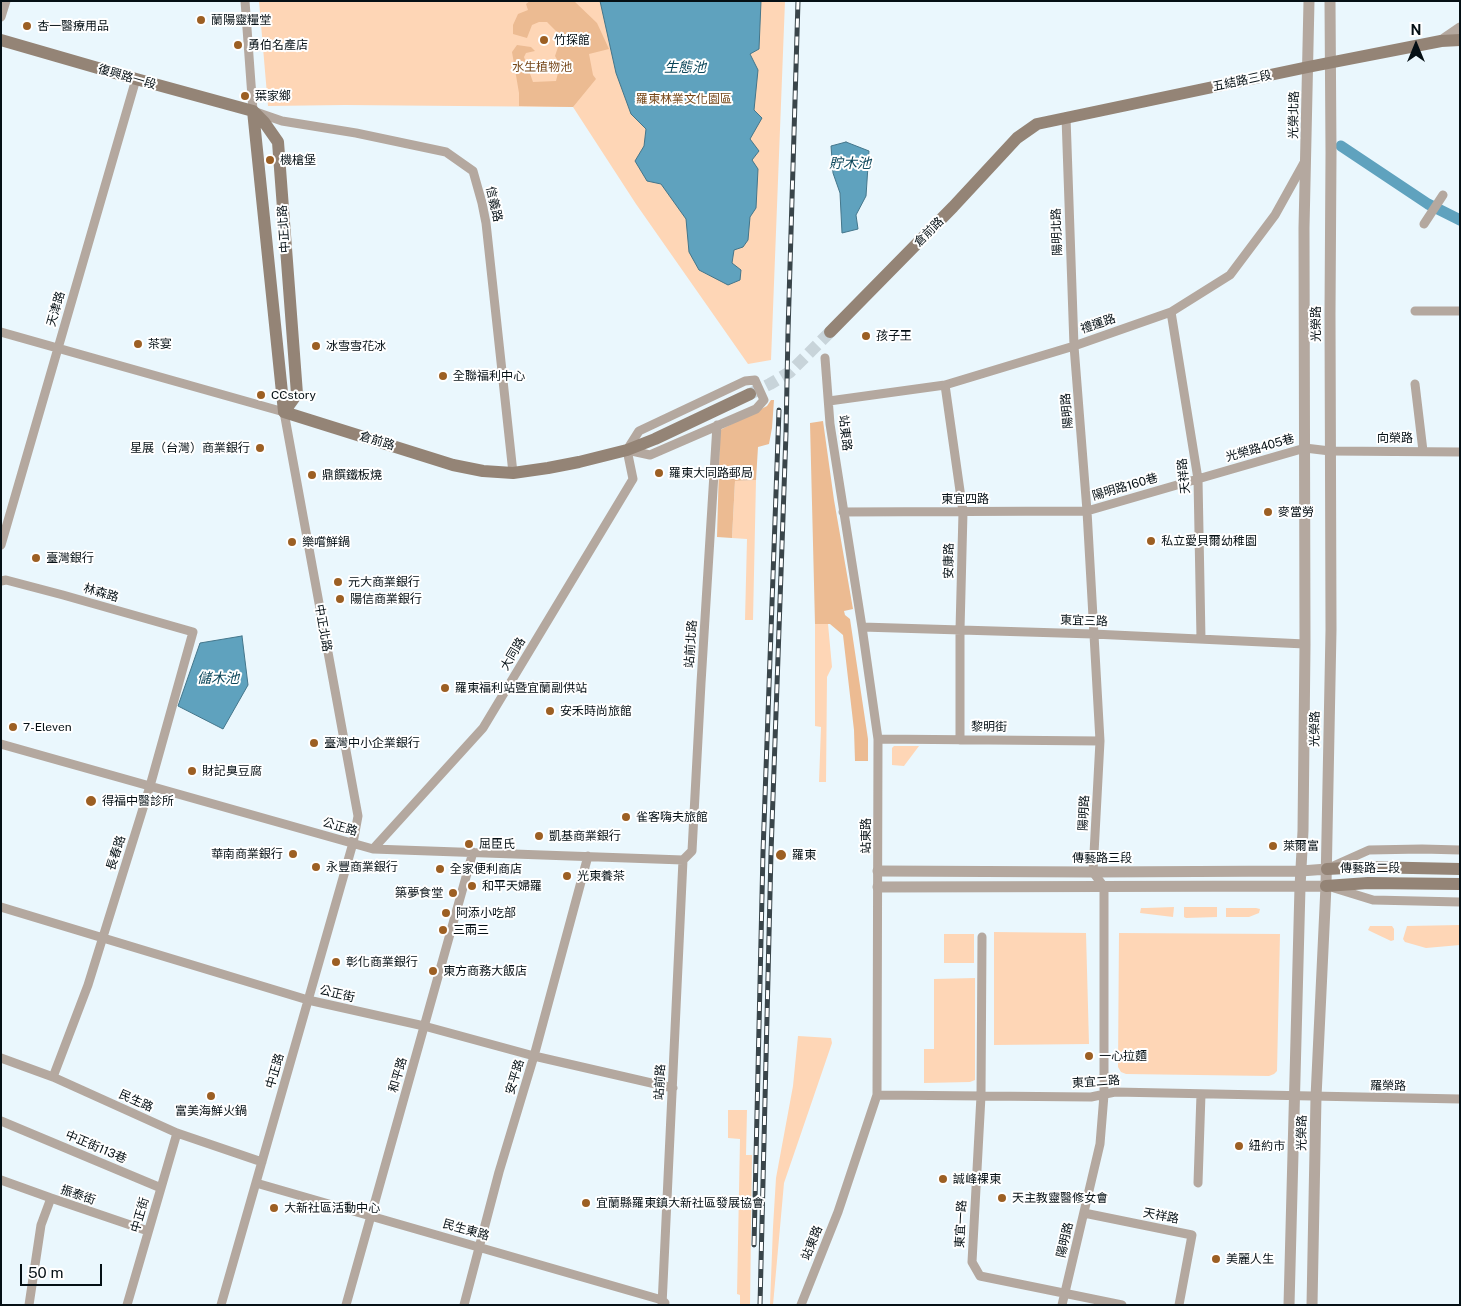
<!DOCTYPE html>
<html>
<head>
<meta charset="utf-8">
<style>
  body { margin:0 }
  #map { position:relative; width:1461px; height:1306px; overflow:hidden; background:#eaf7fd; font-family:"Public Sans",sans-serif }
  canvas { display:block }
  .frame { position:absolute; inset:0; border:2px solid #051015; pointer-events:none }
  .north { position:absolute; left:1391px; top:20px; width:50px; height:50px; -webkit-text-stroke:4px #fff; paint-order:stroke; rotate:0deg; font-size:14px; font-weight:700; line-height:20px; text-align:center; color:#051015 }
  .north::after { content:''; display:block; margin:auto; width:18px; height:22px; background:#051015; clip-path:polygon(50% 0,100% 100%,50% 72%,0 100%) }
  .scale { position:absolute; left:20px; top:1264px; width:82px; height:22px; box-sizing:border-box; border:2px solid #051015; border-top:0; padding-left:6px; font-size:15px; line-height:18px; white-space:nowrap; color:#051015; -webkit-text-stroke:4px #fff; paint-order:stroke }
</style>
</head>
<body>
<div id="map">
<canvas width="1461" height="1306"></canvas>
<div class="frame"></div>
<div class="north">N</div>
<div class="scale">50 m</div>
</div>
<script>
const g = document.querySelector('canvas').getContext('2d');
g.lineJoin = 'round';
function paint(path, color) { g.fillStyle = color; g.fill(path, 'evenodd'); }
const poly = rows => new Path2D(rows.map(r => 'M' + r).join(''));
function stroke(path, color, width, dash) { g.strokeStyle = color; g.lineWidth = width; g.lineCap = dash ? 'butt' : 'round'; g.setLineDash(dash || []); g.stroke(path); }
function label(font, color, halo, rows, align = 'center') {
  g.font = font + ' "Public Sans","Noto Sans TC",sans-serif'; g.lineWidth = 4; g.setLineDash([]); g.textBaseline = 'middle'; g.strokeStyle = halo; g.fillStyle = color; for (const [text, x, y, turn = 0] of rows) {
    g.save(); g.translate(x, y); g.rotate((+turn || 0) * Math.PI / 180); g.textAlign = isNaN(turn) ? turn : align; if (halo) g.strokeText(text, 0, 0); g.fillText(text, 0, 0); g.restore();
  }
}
const green = poly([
  [259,1,785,1,771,360,748,364,636,204,573,107,345,105,268,106],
  [756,480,753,620,745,620,747,539,732,538,735,481],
  [815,624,828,624,832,667,827,677,826,782,819,782,821,727,815,726],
  [894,746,919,746,904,766,892,765,892,748],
  [1174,907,1173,917,1140,913,1141,908,1146,908],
  [1184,907,1217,907,1217,917,1186,918,1184,917],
  [1226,908,1256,908,1260,909,1259,913,1249,917,1226,917],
  [1460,925,1460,945,1426,948,1405,942,1403,939,1407,926],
  [1370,926,1392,926,1394,929,1394,940,1391,941,1372,932,1368,930],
  [994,932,1086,933,1089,1044,994,1045],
  [1119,933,1280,934,1277,1071,1274,1074,1269,1076,1126,1074,1121,1072,1118,1067],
  [944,934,974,934,974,963,944,963],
  [975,978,975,1080,970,1082,924,1083,924,1049,934,1049,934,979],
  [798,1036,831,1038,832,1043,784,1183,773,1305,770,1305,773,1227,776,1178,793,1086],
  [728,1110,747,1110,746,1155,752,1155,750,1305,740,1305,740,1295,737,1294,740,1139,728,1138]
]);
const forest = poly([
  [530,1,574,1,597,23,609,49,589,54,593,75,596,79,573,107,519,106,519,93,512,52,517,45,531,47,535,51,526,53,524,57,533,82,556,81,560,65,555,56,559,44,558,33,547,22,539,22,532,25,527,38,513,34,513,25,518,14,528,10,526,4],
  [771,400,774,400,772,428,769,444,758,447,756,480,735,481,732,538,717,537,720,430,767,406],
  [823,421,834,500,853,609,844,611,845,615,850,619,868,739,868,761,855,761,854,730,843,635,830,624,815,624,810,423]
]);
const water = poly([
  [600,1,761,1,759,49,750,54,758,70,754,110,762,118,750,139,759,151,752,160,758,169,756,208,750,217,748,240,743,247,734,250,732,263,741,270,740,280,728,285,699,270,689,252,686,219,661,184,647,181,635,161,644,146,646,129,631,114,616,73,600,1],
  [846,142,869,151,866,196,856,215,858,229,842,233,840,193,833,173,831,146,846,142],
  [242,636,248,685,223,729,178,706,200,643,242,636]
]);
const canal = poly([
  [1341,146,1428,204,1460,220]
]);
const secondaryTunnel = poly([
  [750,394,770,384,790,372,830,332]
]);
const minor = poly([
  [245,1,253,111,282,121,356,133,446,152,473,171,482,203,486,223,513,473],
  [1,17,6,1],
  [1424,224,1443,195],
  [1415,311,1460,311],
  [1171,312,1198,479,1201,639],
  [1,332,284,412,358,816,353,843,221,1305],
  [755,380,764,400,756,409,650,455,627,450,639,431,745,381,755,380],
  [1415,384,1423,451],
  [945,385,963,512,960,630,960,740],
  [829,401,945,385,1074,346,1171,312,1230,275,1275,215,1305,161],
  [843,512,1087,511,1305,448,1330,451,1460,452],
  [1,545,136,79],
  [1,581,6,580,63,595,193,632,150,786,88,985,53,1077],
  [862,627,1093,634,1305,644],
  [878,739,1100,741],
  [1,744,373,849,683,860],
  [373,849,483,728,633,479,627,450],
  [683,860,692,851,701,683,717,425],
  [1331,867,1369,850,1422,849,1460,850],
  [1334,888,1373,900,1460,902],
  [1,907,308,1000,424,1026,534,1056,673,1088],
  [982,937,981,1096,972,1262,980,1276,1122,1305],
  [1,1058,53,1077,177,1133,262,1162],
  [877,1095,1091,1097,1115,1092,1460,1099],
  [1,1121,161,1188],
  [1,1180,51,1198,148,1231],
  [256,1183,662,1300,665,1303],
  [1198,1183,1201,1094],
  [1084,1213,1192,1235,1179,1305],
  [29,1305,41,1225,51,1198],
  [127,1305,177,1133],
  [346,1305,473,852],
  [464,1305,499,1172,534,1056,588,856],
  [662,1305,683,860],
  [801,1305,838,1212,877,1095,878,739,862,627,830,424,825,358],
  [1062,1305,1100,1144,1104,1095,1104,887,1093,872,1100,741,1087,511,1074,346,1066,117]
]);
const tertiary = poly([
  [1441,41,1460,28],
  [878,871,1093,872,1301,871,1327,869],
  [878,887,1326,886],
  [1289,1305,1300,887,1303,831,1305,644,1304,228,1309,1],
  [1312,1305,1316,1097,1326,886,1331,630,1330,314,1331,153,1330,1]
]);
const secondary = poly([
  [1,40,136,79,253,111],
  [253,111,264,122,278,142,297,394,284,412],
  [253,111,284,412],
  [830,332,953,207,1017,138,1037,124,1308,67,1441,41,1460,40],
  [284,412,453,465,483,471,513,473,548,468,579,462,627,450,655,439,750,394],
  [1327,869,1365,867,1460,869],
  [1326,886,1368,883,1460,884]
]);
const rail = poly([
  [754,1245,763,852,779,410],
  [760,1305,771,853,786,433,788,332,798,1]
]);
const markers = [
  [201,20,5,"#9c5f23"],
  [27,26,5,"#9c5f23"],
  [544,40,5,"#9c5f23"],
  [238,45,5,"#9c5f23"],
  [245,96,5,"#9c5f23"],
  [270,160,5,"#9c5f23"],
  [866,336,5,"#9c5f23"],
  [138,344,5,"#9c5f23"],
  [316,346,5,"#9c5f23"],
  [443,376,5,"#9c5f23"],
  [261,395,5,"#9c5f23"],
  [260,448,5,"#9c5f23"],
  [659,473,5,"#9c5f23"],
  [312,475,5,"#9c5f23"],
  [1268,512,5,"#9c5f23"],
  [1151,541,5,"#9c5f23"],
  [292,542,5,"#9c5f23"],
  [36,558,5,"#9c5f23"],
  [338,582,5,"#9c5f23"],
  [340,599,5,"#9c5f23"],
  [445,688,5,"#9c5f23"],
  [550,711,5,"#9c5f23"],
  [13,727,5,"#9c5f23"],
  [314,743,5,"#9c5f23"],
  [192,771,5,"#9c5f23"],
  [91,801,6,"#9c5f23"],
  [626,817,5,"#9c5f23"],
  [539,836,5,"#9c5f23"],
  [469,844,5,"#9c5f23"],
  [1273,846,5,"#9c5f23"],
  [293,854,5,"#9c5f23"],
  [781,855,6,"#9c5f23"],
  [316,867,5,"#9c5f23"],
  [440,869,5,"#9c5f23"],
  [567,876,5,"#9c5f23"],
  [472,886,5,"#9c5f23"],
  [453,893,5,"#9c5f23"],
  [446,913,5,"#9c5f23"],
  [443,930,5,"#9c5f23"],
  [336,962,5,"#9c5f23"],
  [433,971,5,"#9c5f23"],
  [1089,1056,5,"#9c5f23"],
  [211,1096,5,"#9c5f23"],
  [1239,1146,5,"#9c5f23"],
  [943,1179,5,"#9c5f23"],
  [1002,1198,5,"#9c5f23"],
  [586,1203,5,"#9c5f23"],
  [274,1208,5,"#9c5f23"],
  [1216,1259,5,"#9c5f23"]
];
const poiNames = [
  ["蘭陽靈糧堂",211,20],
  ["杏一醫療用品",37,26],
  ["竹探館",554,40],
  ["勇伯名產店",248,45],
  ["葉家鄉",255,96],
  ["機槍堡",280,160],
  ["孩子王",876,336],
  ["茶宴",148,344],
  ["冰雪雪花冰",326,346],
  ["全聯福利中心",453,376],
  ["CCstory",271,395],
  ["星展（台灣）商業銀行",250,448,"right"],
  ["羅東大同路郵局",669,473],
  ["鼎饌鐵板燒",322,475],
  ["麥當勞",1278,512],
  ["私立愛貝爾幼稚園",1161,541],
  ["樂嚐鮮鍋",302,542],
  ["臺灣銀行",46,558],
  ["元大商業銀行",348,582],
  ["陽信商業銀行",350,599],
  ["羅東福利站暨宜蘭副供站",455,688],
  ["安禾時尚旅館",560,711],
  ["7-Eleven",23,727],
  ["臺灣中小企業銀行",324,743],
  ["財記臭豆腐",202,771],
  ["得福中醫診所",102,801],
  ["雀客嗨夫旅館",636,817],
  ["凱基商業銀行",549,836],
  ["屈臣氏",479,844],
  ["萊爾富",1283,846],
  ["華南商業銀行",283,854,"right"],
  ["羅東",792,855],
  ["永豐商業銀行",326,867],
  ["全家便利商店",450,869],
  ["光東養茶",577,876],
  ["和平天婦羅",482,886],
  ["築夢食堂",443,893,"right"],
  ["阿添小吃部",456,913],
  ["三兩三",453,930],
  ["彰化商業銀行",346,962],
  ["東方商務大飯店",443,971],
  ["一心拉麵",1099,1056],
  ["富美海鮮火鍋",211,1111,"center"],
  ["紐約市",1249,1146],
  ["誠峰裸東",953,1179],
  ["天主教靈醫修女會",1012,1198],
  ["宜蘭縣羅東鎮大新社區發展協會",596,1203],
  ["大新社區活動中心",284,1208],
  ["美麗人生",1226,1259]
];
const parkNames = [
  ["水生植物池",542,67],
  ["羅東林業文化園區",684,99]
];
const streetNames = [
  ["復興路一段",127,77,16],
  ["五結路三段",1242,81,-12],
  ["光榮北路",1294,115,-89],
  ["信義路",494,204,77],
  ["中正北路",284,229,-94],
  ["倉前路",929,232,-45],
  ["陽明北路",1057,232,-92],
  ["天津路",56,309,-74],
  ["禮運路",1098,324,-19],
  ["光榮路",1316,324,-90],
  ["陽明路",1067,411,-95],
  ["站東路",845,433,83],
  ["向榮路",1395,438],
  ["倉前路",377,441,17],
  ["光榮路405巷",1260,448,-16],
  ["天祥路",1184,476,-96],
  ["陽明路160巷",1125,487,-16],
  ["東宜四路",965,499],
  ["安康路",949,561,-89],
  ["林森路",101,593,16],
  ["東宜三路",1084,621,2],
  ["中正北路",323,628,80],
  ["站前北路",691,644,-86],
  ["大同路",513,654,-59],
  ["黎明街",989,727,1],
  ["光榮路",1315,729,-89],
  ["陽明路",1084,813,-87],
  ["公正路",340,827,16],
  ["站東路",866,836,-90],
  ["長春路",116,853,-72],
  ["傳藝路三段",1102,858],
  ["傳藝路二段",1370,868],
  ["公正街",337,994,13],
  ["中正路",275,1071,-74],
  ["和平路",398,1075,-74],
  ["安平路",515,1077,-73],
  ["站前路",660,1082,-87],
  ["東宜二路",1096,1082,-4],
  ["羅榮路",1388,1086,1],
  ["民生路",136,1101,24],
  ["光榮路",1302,1133,-89],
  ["中正街113巷",96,1147,23],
  ["振泰街",78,1195,19],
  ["中正街",140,1215,-74],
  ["天祥路",1161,1216,11],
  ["東宜一路",961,1224,-87],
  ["民生東路",466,1230,16],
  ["陽明路",1065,1240,-77],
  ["站東路",812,1243,-68]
];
const waterNames = [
  ["生態池",685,68],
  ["貯木池",850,164],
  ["儲木池",218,679]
];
paint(green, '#fed6b6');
paint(forest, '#ecbb92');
paint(water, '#5fa2be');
stroke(water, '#44768b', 1);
stroke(canal, '#5fa2be', 11);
stroke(secondaryTunnel, '#c8d4da', 12, [12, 6]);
stroke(minor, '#b4a89f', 9);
stroke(tertiary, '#b4a89f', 11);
stroke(secondary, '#948476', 12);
stroke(rail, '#39454a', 5);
stroke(rail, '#fff', 3, [9]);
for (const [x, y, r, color] of markers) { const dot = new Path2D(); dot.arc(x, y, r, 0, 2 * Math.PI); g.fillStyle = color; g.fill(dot); stroke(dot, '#fff', 2); }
label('12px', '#051015', '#fff', poiNames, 'left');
label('12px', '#764719', '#fff', parkNames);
label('12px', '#051015', '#fff', streetNames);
label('italic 14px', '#0b465a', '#fff', waterNames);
</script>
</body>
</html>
